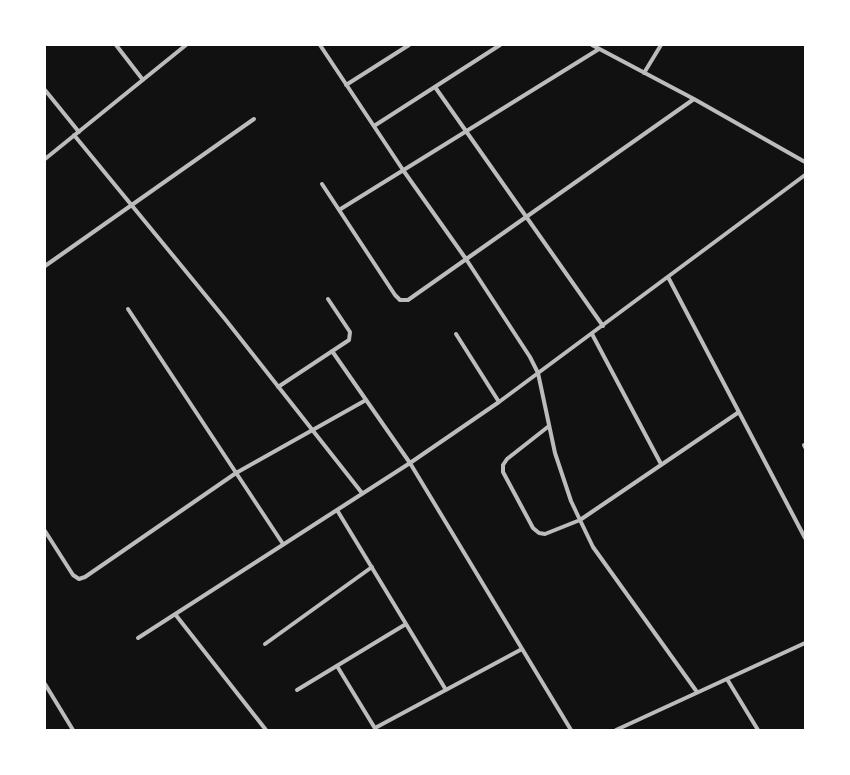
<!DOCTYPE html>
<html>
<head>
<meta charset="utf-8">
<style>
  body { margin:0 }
  #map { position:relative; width:850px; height:775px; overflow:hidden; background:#111; font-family:Arial,sans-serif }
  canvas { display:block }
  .frame { position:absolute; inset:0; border:46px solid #fff; pointer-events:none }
</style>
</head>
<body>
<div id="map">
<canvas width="850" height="775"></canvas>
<div class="frame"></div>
</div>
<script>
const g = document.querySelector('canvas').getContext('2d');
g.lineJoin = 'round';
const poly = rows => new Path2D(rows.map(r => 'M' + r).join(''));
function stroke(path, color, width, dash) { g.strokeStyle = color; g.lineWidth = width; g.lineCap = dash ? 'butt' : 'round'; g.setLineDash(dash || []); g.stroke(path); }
const minor = poly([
  [116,45,143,80],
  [320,45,403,170,466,259,530,357,538,373,555,453,571,501,580,520,593,547,697,692],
  [592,45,694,99,805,162],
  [644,73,661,45],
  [346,85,409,45],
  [435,87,603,326],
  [45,90,79,132],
  [374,126,500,45],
  [74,135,225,319,362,493],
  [45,159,186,45],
  [322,184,395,295,400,300,408,300,694,99],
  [339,210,599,49],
  [45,266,254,119],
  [668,277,805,538],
  [128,309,283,544],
  [456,334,499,402],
  [592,334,661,464],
  [332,351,410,463,571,730],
  [278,387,349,340,350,332,328,299],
  [549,426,507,459,503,465,503,472,533,528,539,533,545,534,580,520,739,412],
  [804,445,805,447],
  [337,510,446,690],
  [45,531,73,575,79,579,85,577,236,473,366,400],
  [175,614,266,730],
  [138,638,410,463,499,402,805,175],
  [265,644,372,567],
  [337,666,376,730],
  [727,679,758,730],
  [45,684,73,730],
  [297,690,406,624],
  [375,728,522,649],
  [616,730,805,643]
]);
stroke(minor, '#bcbcbc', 4);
</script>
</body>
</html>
